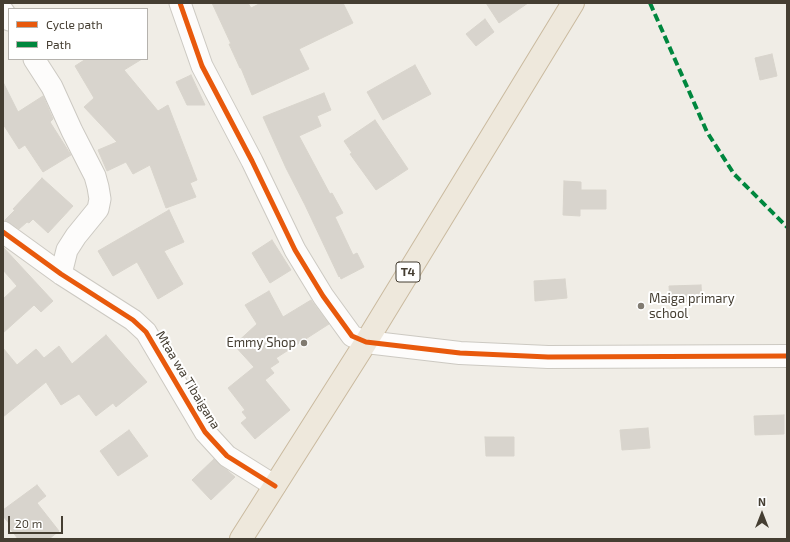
<!DOCTYPE html>
<html>
<head>
<meta charset="utf-8">
<style>
  body { margin:0 }
  #map { position:relative; width:790px; height:542px; overflow:hidden; background:#f0ede6; font-family:"Exo 2",sans-serif }
  canvas { display:block }
  .frame { position:absolute; inset:0; border:4px solid #453e32; pointer-events:none }
  .legend { position:absolute; left:8px; top:8px; width:140px; height:52px; box-sizing:border-box; background:#fff; border:1px solid #b5b2ad; margin:0; padding:5px 7px; list-style:none; font-size:12px; color:#453e32 }
  .legend li { display:flex; align-items:center; gap:8px; height:20px }
  .legend b { width:20px; border:1px solid #b5b2ad }
  .north { position:absolute; left:742px; top:494px; width:40px; height:40px; -webkit-text-stroke:3px #fff; paint-order:stroke; rotate:0deg; font-size:11px; font-weight:700; line-height:16px; text-align:center; color:#453e32 }
  .north::after { content:''; display:block; margin:auto; width:14px; height:18px; background:#453e32; clip-path:polygon(50% 0,100% 100%,50% 72%,0 100%) }
  .scale { position:absolute; left:8px; top:516px; width:55px; height:18px; box-sizing:border-box; border:2px solid #453e32; border-top:0; padding-left:5px; font-size:12px; line-height:14px; white-space:nowrap; color:#453e32; -webkit-text-stroke:3px #fff; paint-order:stroke }
</style>
</head>
<body>
<div id="map">
<canvas width="790" height="542"></canvas>
<div class="frame"></div>
<ul class="legend">
<li><b style="height:5px;background:#e8590c"></b>Cycle path</li>
<li><b style="height:5px;background:#00873e"></b>Path</li>
</ul>
<div class="north">N</div>
<div class="scale">20 m</div>
</div>
<script>
const g = document.querySelector('canvas').getContext('2d');
g.lineJoin = 'round';
function paint(path, color) { g.fillStyle = color; g.fill(path, 'evenodd'); }
const poly = rows => new Path2D(rows.map(r => 'M' + r).join(''));
function stroke(path, color, width, dash) { g.strokeStyle = color; g.lineWidth = width; g.lineCap = dash ? 'butt' : 'round'; g.setLineDash(dash || []); g.stroke(path); }
function label(font, color, halo, rows, align = 'center') {
  g.font = font + ' "Exo 2",sans-serif'; g.lineWidth = 4; g.setLineDash([]); g.textBaseline = 'middle'; g.strokeStyle = halo; g.fillStyle = color; for (const [text, x, y, turn = 0] of rows) {
    g.save(); g.translate(x, y); g.rotate((+turn || 0) * Math.PI / 180); g.textAlign = isNaN(turn) ? turn : align; if (halo) g.strokeText(text, 0, 0); g.fillText(text, 0, 0); g.restore();
  }
}
const building = poly([
  [212,3,248,3,251,8,261,3,343,3,353,23,299,49,309,69,252,95,241,68,240,68,229,44,231,44,212,3],
  [486,3,528,3,499,23,486,3],
  [485,19,494,32,476,46,466,34,485,19],
  [772,54,777,76,760,80,755,58,772,54],
  [86,59,142,59,124,70,158,111,168,105,197,180,190,183,196,197,166,208,150,165,133,174,126,162,107,171,98,150,117,142,84,107,94,98,75,66,86,59],
  [415,65,431,94,383,120,367,92,415,65],
  [191,75,205,105,187,105,176,82,191,75],
  [3,82,18,112,43,96,53,119,50,122,71,155,43,172,25,145,19,149,3,124,3,82],
  [324,93,331,110,317,116,321,126,299,136,330,194,332,193,343,213,335,217,353,255,357,253,364,267,341,279,340,276,339,277,305,205,286,168,263,117,324,93],
  [375,120,408,169,376,190,350,154,352,153,344,141,375,120],
  [42,178,73,206,48,233,33,219,29,223,27,222,19,229,5,220,15,210,13,209,42,178],
  [564,181,581,182,581,190,606,190,606,209,580,209,580,216,563,215,564,181],
  [169,210,184,242,164,251,183,284,158,299,137,262,113,276,98,251,169,210],
  [272,240,291,270,270,283,252,253,272,240],
  [3,247,53,301,41,312,34,305,3,333,3,299,17,286,3,270,3,247],
  [565,279,567,298,535,301,534,281,565,279],
  [701,285,702,301,670,302,669,286,701,285],
  [269,291,283,317,311,300,329,324,276,358,279,362,270,368,274,373,265,380,290,410,255,439,241,423,247,418,242,412,245,410,228,388,254,367,234,345,257,324,245,305,269,291],
  [106,335,147,382,116,407,113,403,96,416,79,394,61,405,46,382,3,417,3,348,17,365,36,349,44,358,59,346,72,364,106,335],
  [784,415,784,434,755,435,754,416,784,415],
  [648,428,650,448,622,450,620,430,648,428],
  [129,430,148,456,118,476,100,451,129,430],
  [485,437,514,437,514,456,486,456,485,437],
  [214,459,235,477,211,500,192,480,214,459],
  [37,485,46,496,37,503,59,531,49,539,18,539,9,527,11,526,3,516,3,510,37,485]
]);
const minor = poly([
  [180,3,202,66,252,161,295,250,323,296,352,336,366,342],
  [3,11,9,20],
  [34,59,52,87,72,131,95,176,98,187,100,199,98,209,76,236,67,250,61,274],
  [3,232,61,274,133,320,146,332,205,432,227,456,275,486]
]);
const tertiary = poly([
  [366,342,460,353,548,357,787,356]
]);
const trunk = poly([
  [241,539,366,342,573,3]
]);
const quiet = poly([
  [650,3,707,132,734,174,787,227]
]);
const cycleway = poly([
  [180,3,202,66,252,161,295,250,323,296,352,336,366,342,460,353,548,357,787,356],
  [3,232,61,274,133,320,146,332,205,432,227,456,275,486]
]);
const markers = [
  [641,306,4,"#817b71"],
  [304,343,4,"#817b71"]
];
const shields = [
  [408,272,24]
];
const shieldNames = [
  ["T4",408,272]
];
const poiNames = [
  ["Maiga primary",649,299],
  ["school",649,314],
  ["Emmy Shop",296,343,"right"]
];
const streetNames = [
  ["Mtaa wa Tibaigana",188,380,59]
];
paint(building, '#d8d4cd');
stroke(building, '#d8d4cc', 1);
stroke(minor, '#ccc9c2', 23);
stroke(tertiary, '#ccc9c2', 24);
stroke(trunk, '#caba9f', 24);
stroke(minor, '#fdfcfb', 21);
stroke(tertiary, '#fdfcfb', 22);
stroke(trunk, '#eee8dc', 22);
stroke(quiet, '#00873e', 4, [8, 4]);
stroke(cycleway, '#e8590c', 5);
for (const [x, y, r, color] of markers) { const dot = new Path2D(); dot.arc(x, y, r, 0, 2 * Math.PI); g.fillStyle = color; g.fill(dot); stroke(dot, '#fff', 1.5); }
for (const [x, y, w] of shields) { const box = new Path2D(); box.roundRect(x - w / 2, y - 10, w, 20, 3); g.fillStyle = '#fff'; g.fill(box); stroke(box, '#453e32', 1); }
label('bold 12px', '#453e32', null, shieldNames);
label('13px', '#453e32', '#fff', poiNames, 'left');
label('13px', '#453e32', '#fff', streetNames);
</script>
</body>
</html>
